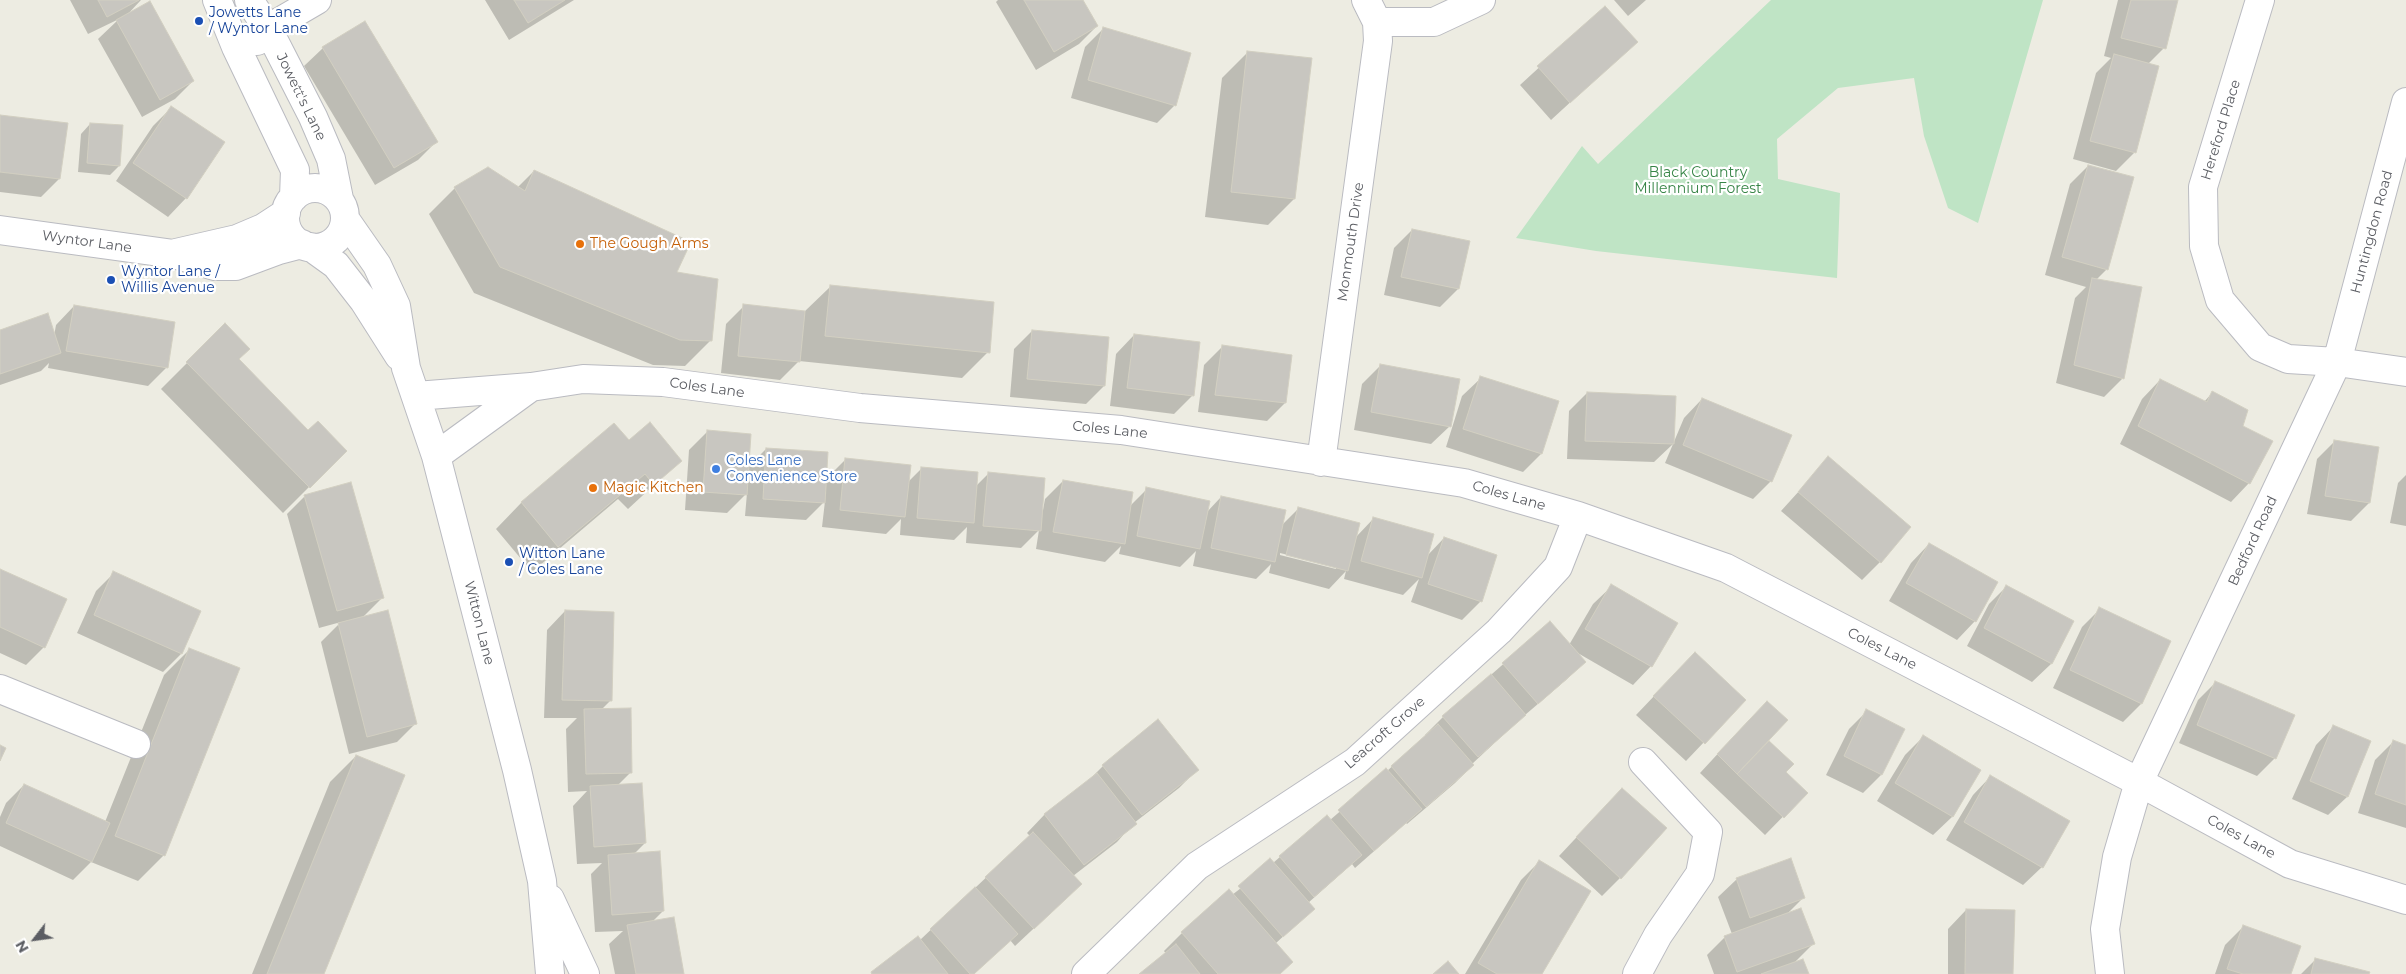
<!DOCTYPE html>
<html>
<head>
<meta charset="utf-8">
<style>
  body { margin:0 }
  #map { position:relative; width:2406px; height:974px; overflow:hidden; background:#edece2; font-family:Montserrat,sans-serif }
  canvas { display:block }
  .north { position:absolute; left:10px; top:914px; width:50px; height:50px; -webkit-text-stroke:4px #fff; paint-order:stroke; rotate:240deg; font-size:14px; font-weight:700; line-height:20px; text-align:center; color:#5b5d63 }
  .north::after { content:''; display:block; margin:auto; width:18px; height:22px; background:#5b5d63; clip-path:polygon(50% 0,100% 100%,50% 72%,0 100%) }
</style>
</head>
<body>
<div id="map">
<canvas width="2406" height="974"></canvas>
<div class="north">N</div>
</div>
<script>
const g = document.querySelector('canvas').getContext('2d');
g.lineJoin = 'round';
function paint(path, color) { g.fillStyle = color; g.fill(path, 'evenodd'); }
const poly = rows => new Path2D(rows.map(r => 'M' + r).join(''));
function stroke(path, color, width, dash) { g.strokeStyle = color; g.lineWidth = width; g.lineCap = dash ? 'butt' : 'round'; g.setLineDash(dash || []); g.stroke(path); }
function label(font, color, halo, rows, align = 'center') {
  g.font = font + ' Montserrat,sans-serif'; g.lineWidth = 4.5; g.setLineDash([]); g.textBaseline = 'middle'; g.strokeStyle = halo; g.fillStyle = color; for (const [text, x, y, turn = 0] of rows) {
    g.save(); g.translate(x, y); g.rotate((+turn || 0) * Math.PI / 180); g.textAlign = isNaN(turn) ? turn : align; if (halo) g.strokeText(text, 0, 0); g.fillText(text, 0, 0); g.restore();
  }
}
const green = poly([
  [1771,0,2043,0,1978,223,1948,208,1924,136,1914,78,1838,88,1777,139,1778,179,1840,193,1837,278,1596,251,1516,238,1582,146,1598,164]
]);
const shadow = poly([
  [70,0,141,0,127,15,193,81,175,99,142,117,98,39,119,19,88,34],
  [485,0,574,0,509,40],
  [998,0,1082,0,1097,26,1079,44,1036,70,996,2],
  [1614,0,1646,0,1628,16],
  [2118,0,2176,0,2164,48,2148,64,2134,153,2116,171,2073,159,2096,73,2111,58,2104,56],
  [1605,7,1636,42,1551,120,1520,85],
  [365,23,436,142,418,160,375,185,304,66,323,48],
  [1103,29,1175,105,1157,123,1071,98,1085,47],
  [1248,52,1310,59,1294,199,1268,225,1205,217,1222,78],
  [171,108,223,142,186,198,168,217,116,181,153,126],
  [0,116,59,179,41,197,0,192],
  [90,124,119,166,110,175,78,172,81,134],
  [2088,166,2107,269,2096,280,2122,379,2104,397,2056,383,2075,298,2086,287,2045,275,2070,184],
  [534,171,711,340,685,366,653,365,474,293,429,214,455,188,517,188],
  [1412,230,1458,289,1440,307,1384,295,1394,248],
  [830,287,988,352,962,378,799,361,780,380,721,373,726,324,744,306,804,312],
  [74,306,167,367,148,386,48,368,49,363,41,371,0,385,0,331,54,336,56,325],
  [225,325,238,359,308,431,345,451,283,513,161,389],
  [1032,331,1104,386,1086,404,1010,397,1014,349],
  [1134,335,1198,343,1192,396,1174,414,1110,406,1116,354],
  [1222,347,1285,403,1267,421,1198,412,1204,365],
  [1380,366,1450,426,1431,444,1354,430,1362,384],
  [1481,378,1557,402,1541,454,1523,472,1446,447,1462,396],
  [2160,380,2204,402,2212,393,2241,427,2271,441,2249,483,2231,502,2120,444,2142,399],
  [1587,393,1673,444,1654,462,1567,459,1569,411],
  [1702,399,1771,481,1753,499,1665,463,1684,418],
  [614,425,629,442,680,461,628,509,618,499,532,572,496,529,521,503],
  [707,432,747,468,766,449,825,480,845,460,908,482,922,468,975,487,989,473,1043,510,1045,499,1063,481,1130,506,1147,489,1206,513,1221,497,1281,526,1298,509,1356,537,1374,518,1427,556,1444,538,1481,601,1462,620,1411,602,1419,579,1403,595,1344,579,1346,571,1329,589,1269,573,1271,564,1256,579,1193,566,1196,551,1180,567,1119,554,1121,546,1105,562,1036,549,1039,530,1021,548,966,543,967,527,954,540,900,535,901,519,886,534,822,527,825,501,806,520,745,516,747,493,727,513,685,510,689,450],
  [1280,553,1336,567,1336,569,1280,555],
  [2335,441,2369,503,2351,521,2307,514,2317,459],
  [1829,458,1880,562,1862,580,1781,511],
  [2406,475,2406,526,2390,523,2398,483],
  [305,496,382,598,362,618,415,724,397,742,349,754,321,642,341,622,319,628,287,514],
  [1929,544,1997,582,1975,621,1957,640,1889,601,1911,563],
  [0,570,44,647,26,665,0,653],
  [114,573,199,611,181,654,163,672,77,633,96,591],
  [1612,586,1651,666,1633,685,1576,652,1584,662,1566,680,1518,721,1472,764,1473,765,1455,783,1407,824,1406,823,1355,868,1352,864,1308,903,1313,909,1275,944,1280,974,1141,974,1166,954,1164,951,1182,933,1229,891,1232,895,1273,863,1327,816,1330,820,1387,771,1426,736,1425,735,1443,717,1550,623,1569,645,1593,604],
  [2007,586,2073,622,2051,664,2032,682,1967,646,1989,604],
  [2100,609,2170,642,2141,704,2123,722,2053,688,2082,627],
  [565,611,610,701,601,710,631,772,617,786,645,843,634,854,663,911,652,922,683,974,615,974,609,944,623,931,595,932,591,874,602,863,577,864,573,806,587,791,568,792,566,729,577,718,544,718,547,630],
  [190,649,164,855,138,881,91,862,73,880,0,846,0,817,6,803,24,785,105,822,164,675],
  [1677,672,1744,700,1686,761,1636,715],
  [2216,682,2275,758,2257,776,2179,743,2198,700],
  [1867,711,1904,729,1881,775,1863,793,1826,775,1849,729],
  [1749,720,1792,764,1784,772,1806,793,1765,835,1700,773],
  [1158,721,1197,770,1179,788,1134,823,1117,842,1073,876,1062,902,1015,946,1010,940,974,974,871,974,918,938,920,940,1030,836,1027,833,1045,814,1085,784,1103,766],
  [2334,726,2370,742,2347,797,2328,815,2292,799,2316,745],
  [1923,737,1979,770,1952,817,1933,835,1877,801,1905,755],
  [2393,742,2406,746,2406,828,2358,813,2375,760],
  [356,756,323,974,252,974,330,782],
  [1991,776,2042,867,2023,885,1946,840,1973,795],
  [1604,808,1620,878,1602,896,1559,856],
  [1539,862,1540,974,1465,974,1521,880],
  [1737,879,1803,898,1787,914,1814,943,1793,964,1807,974,1714,974,1707,955,1725,937,1732,934,1718,897],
  [1966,910,2012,974,1948,974,1948,929],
  [2243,927,2290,974,2215,974,2225,945],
  [2316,959,2368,974,2301,974]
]);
const building = poly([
  [98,0,139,0,107,17,98,0],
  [514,0,565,0,528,23,514,0],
  [1024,0,1083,0,1098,26,1054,52,1024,0],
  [2131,0,2178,0,2166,49,2121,38,2131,0],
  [150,1,194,81,160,100,116,20,150,1],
  [1605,6,1638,42,1570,103,1537,66,1605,6],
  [365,21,438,142,394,168,322,47,365,21],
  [1103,27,1191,53,1176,106,1088,80,1103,27],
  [1247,51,1312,58,1295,199,1231,192,1247,51],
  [2114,54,2159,66,2136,153,2090,141,2114,54],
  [171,106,225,142,187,199,133,163,171,106],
  [0,115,68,123,60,179,0,172,0,115],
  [90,123,123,125,120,166,87,163,90,123],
  [2088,165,2134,177,2108,270,2062,257,2088,165],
  [488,167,525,191,534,170,691,242,677,272,718,279,712,341,680,340,500,267,454,187,488,167],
  [1412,229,1470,241,1459,289,1401,277,1412,229],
  [2092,278,2142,287,2124,379,2074,365,2092,278],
  [830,285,994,302,990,353,825,336,830,285],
  [743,304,805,311,800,362,738,356,743,304],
  [74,305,175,322,168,368,66,351,74,305],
  [48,313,61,353,0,374,0,330,48,313],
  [225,323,250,349,239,359,308,430,318,421,347,451,310,488,186,362,225,323],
  [1032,330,1109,337,1105,386,1027,379,1032,330],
  [1134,334,1200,342,1194,396,1127,388,1134,334],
  [1222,345,1292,355,1286,403,1215,395,1222,345],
  [1380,364,1460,379,1451,427,1371,412,1380,364],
  [1480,376,1559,401,1542,454,1463,429,1480,376],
  [2160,379,2207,402,2212,391,2248,410,2243,426,2273,441,2250,484,2138,426,2160,379],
  [1587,392,1676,396,1674,444,1585,441,1587,392],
  [1702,398,1792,435,1772,482,1683,445,1702,398],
  [650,422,682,461,654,485,645,474,558,547,521,502,614,423,629,440,650,422],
  [707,430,751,434,747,495,703,492,707,430],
  [2334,440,2379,447,2370,503,2325,496,2334,440],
  [766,448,828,452,825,503,763,499,766,448],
  [1828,456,1911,527,1881,563,1798,492,1828,456],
  [845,458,911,465,905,517,840,510,845,458],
  [921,467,978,472,974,523,917,518,921,467],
  [988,472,1045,478,1041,531,983,526,988,472],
  [1063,480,1133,492,1125,544,1053,532,1063,480],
  [351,482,384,598,337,611,304,495,351,482],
  [1146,487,1210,501,1200,549,1137,536,1146,487],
  [1221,496,1286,510,1275,562,1211,548,1221,496],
  [1298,507,1360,523,1348,571,1286,555,1298,507],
  [1373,517,1434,534,1422,578,1361,561,1373,517],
  [1444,537,1497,555,1482,602,1428,584,1444,537],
  [1929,543,1998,582,1976,622,1906,583,1929,543],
  [0,569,67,599,45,648,0,627,0,569],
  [113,571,201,611,182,654,94,615,113,571],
  [1611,584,1678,623,1652,667,1585,629,1611,584],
  [2006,585,2074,621,2052,664,1984,628,2006,585],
  [2099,607,2171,641,2142,704,2070,670,2099,607],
  [388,610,417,724,367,737,338,623,388,610],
  [565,610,614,612,612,701,562,700,565,610],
  [1550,621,1586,662,1538,704,1502,663,1550,621],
  [189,648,240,668,165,856,115,836,189,648],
  [1695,652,1746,700,1705,744,1653,696,1695,652],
  [1491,674,1526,715,1478,757,1442,716,1491,674],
  [2215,681,2295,715,2276,759,2197,725,2215,681],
  [1767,701,1788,720,1737,774,1717,754,1767,701],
  [631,708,632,773,586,774,584,709,631,708],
  [1866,709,1905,729,1882,775,1844,756,1866,709],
  [1158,719,1199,770,1142,815,1102,765,1158,719],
  [1438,724,1474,765,1426,807,1391,766,1438,724],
  [2333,725,2371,741,2348,797,2310,781,2333,725],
  [1923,735,1981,770,1953,817,1895,783,1923,735],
  [2393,740,2406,745,2406,805,2375,794,2393,740],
  [1769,741,1794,764,1786,772,1808,793,1784,818,1737,774,1769,741],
  [0,745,6,748,0,761,0,745],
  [356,755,405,775,324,974,267,974,356,755],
  [1386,768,1422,809,1374,851,1338,810,1386,768],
  [1097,773,1137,824,1084,865,1044,814,1097,773],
  [1990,775,2070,821,2043,868,1964,822,1990,775],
  [642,783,646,843,594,847,590,786,642,783],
  [24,784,110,823,92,862,6,823,24,784],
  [1622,788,1667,828,1621,879,1576,837,1622,788],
  [1327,815,1362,855,1314,897,1279,856,1327,815],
  [1033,832,1082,884,1034,929,985,877,1033,832],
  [660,851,664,911,612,915,608,855,660,851],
  [1270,858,1315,909,1283,937,1238,886,1270,858],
  [1791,858,1805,898,1750,918,1736,878,1791,858],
  [1539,860,1591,891,1542,974,1497,974,1478,963,1539,860],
  [975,887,1018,934,974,974,970,974,930,929,975,887],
  [1229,889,1293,962,1280,974,1218,974,1181,932,1229,889],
  [1801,908,1815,944,1737,972,1724,936,1801,908],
  [1966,909,2015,910,2013,974,1965,974,1966,909],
  [674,917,684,974,636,974,627,925,674,917],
  [2243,925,2301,946,2291,974,2243,974,2227,969,2243,925],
  [918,936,948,974,872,974,871,972,918,936],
  [1176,944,1200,974,1139,974,1176,944],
  [2315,958,2370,972,2369,974,2311,974,2315,958],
  [1803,959,1809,974,1761,974,1803,959],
  [1448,961,1459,974,1433,974,1448,961]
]);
const minor = poly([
  [217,0,236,47,295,170,294,197],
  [249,0,268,29,313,117,331,159,339,199],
  [2260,0,2203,187,2204,246,2220,300,2260,347,2288,359,2337,362,2406,102],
  [1377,22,1434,22,1481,0],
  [257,41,257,35,317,0],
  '285 218a30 30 0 1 1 60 0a30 30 0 1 1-60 0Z',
  [345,219,377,265,396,306,406,368,436,456,517,770,542,881,550,974],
  [0,230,174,254,215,266,236,266,279,250,302,244],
  [311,247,336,265,364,301,399,356],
  [176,253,237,239,263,228,286,213],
  [416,396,531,387,583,379,663,382,860,408,1121,430,1464,483,1578,516,1726,568,2139,782,2290,864,2406,900],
  [436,456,531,387],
  [1321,462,1378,41,1377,22,1366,0],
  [0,689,136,744],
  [550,899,585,974],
  [1086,974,1197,866,1355,762,1499,631,1558,567,1578,516],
  [1637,974,1658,935,1700,874,1708,832,1643,762],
  [2110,974,2105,929,2117,857,2139,782,2337,362,2406,372]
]);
const markers = [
  [199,21,5,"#1a4fb4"],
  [580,244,5,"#e8710a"],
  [111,280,5,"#1a4fb4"],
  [716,469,5,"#3f7fe0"],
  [593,488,5,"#e8710a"],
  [509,562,5,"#1a4fb4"]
];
const transitNames = [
  ["Jowetts Lane",209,13],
  ["/ Wyntor Lane",209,29],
  ["Wyntor Lane /",121,272],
  ["Willis Avenue",121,288],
  ["Witton Lane",519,554],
  ["/ Coles Lane",519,570]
];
const streetNames = [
  ["Jowett's Lane",301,97,64],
  ["Hereford Place",2221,130,-73],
  ["Huntingdon Road",2372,232,-75],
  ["Wyntor Lane",87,242,8],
  ["Monmouth Drive",1351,242,-82],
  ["Coles Lane",707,388,8],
  ["Coles Lane",1110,430,6],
  ["Coles Lane",1509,496,16],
  ["Bedford Road",2253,541,-65],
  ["Witton Lane",479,623,76],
  ["Coles Lane",1882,649,27],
  ["Leacroft Grove",1385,733,-41],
  ["Coles Lane",2241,837,29]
];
const parkNames = [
  ["Black Country",1698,173],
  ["Millennium Forest",1698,189]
];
const foodNames = [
  ["The Gough Arms",590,244],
  ["Magic Kitchen",603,488]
];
const shopNames = [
  ["Coles Lane",726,461],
  ["Convenience Store",726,477]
];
paint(green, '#bfe4c5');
paint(shadow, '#0003');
paint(building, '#c8c6c0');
stroke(building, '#d2cfc1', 1);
stroke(minor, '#babbc1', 30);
stroke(minor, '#fff', 28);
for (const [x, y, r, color] of markers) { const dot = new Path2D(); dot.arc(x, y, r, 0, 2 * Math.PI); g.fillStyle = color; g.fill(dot); stroke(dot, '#fff', 2); }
label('14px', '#164399', '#fff', transitNames, 'left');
label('14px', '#5b5d63', '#fff', streetNames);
label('14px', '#378547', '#fff', parkNames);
label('14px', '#c56008', '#fff', foodNames, 'left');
label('14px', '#366cbe', '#fff', shopNames, 'left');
</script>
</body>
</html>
